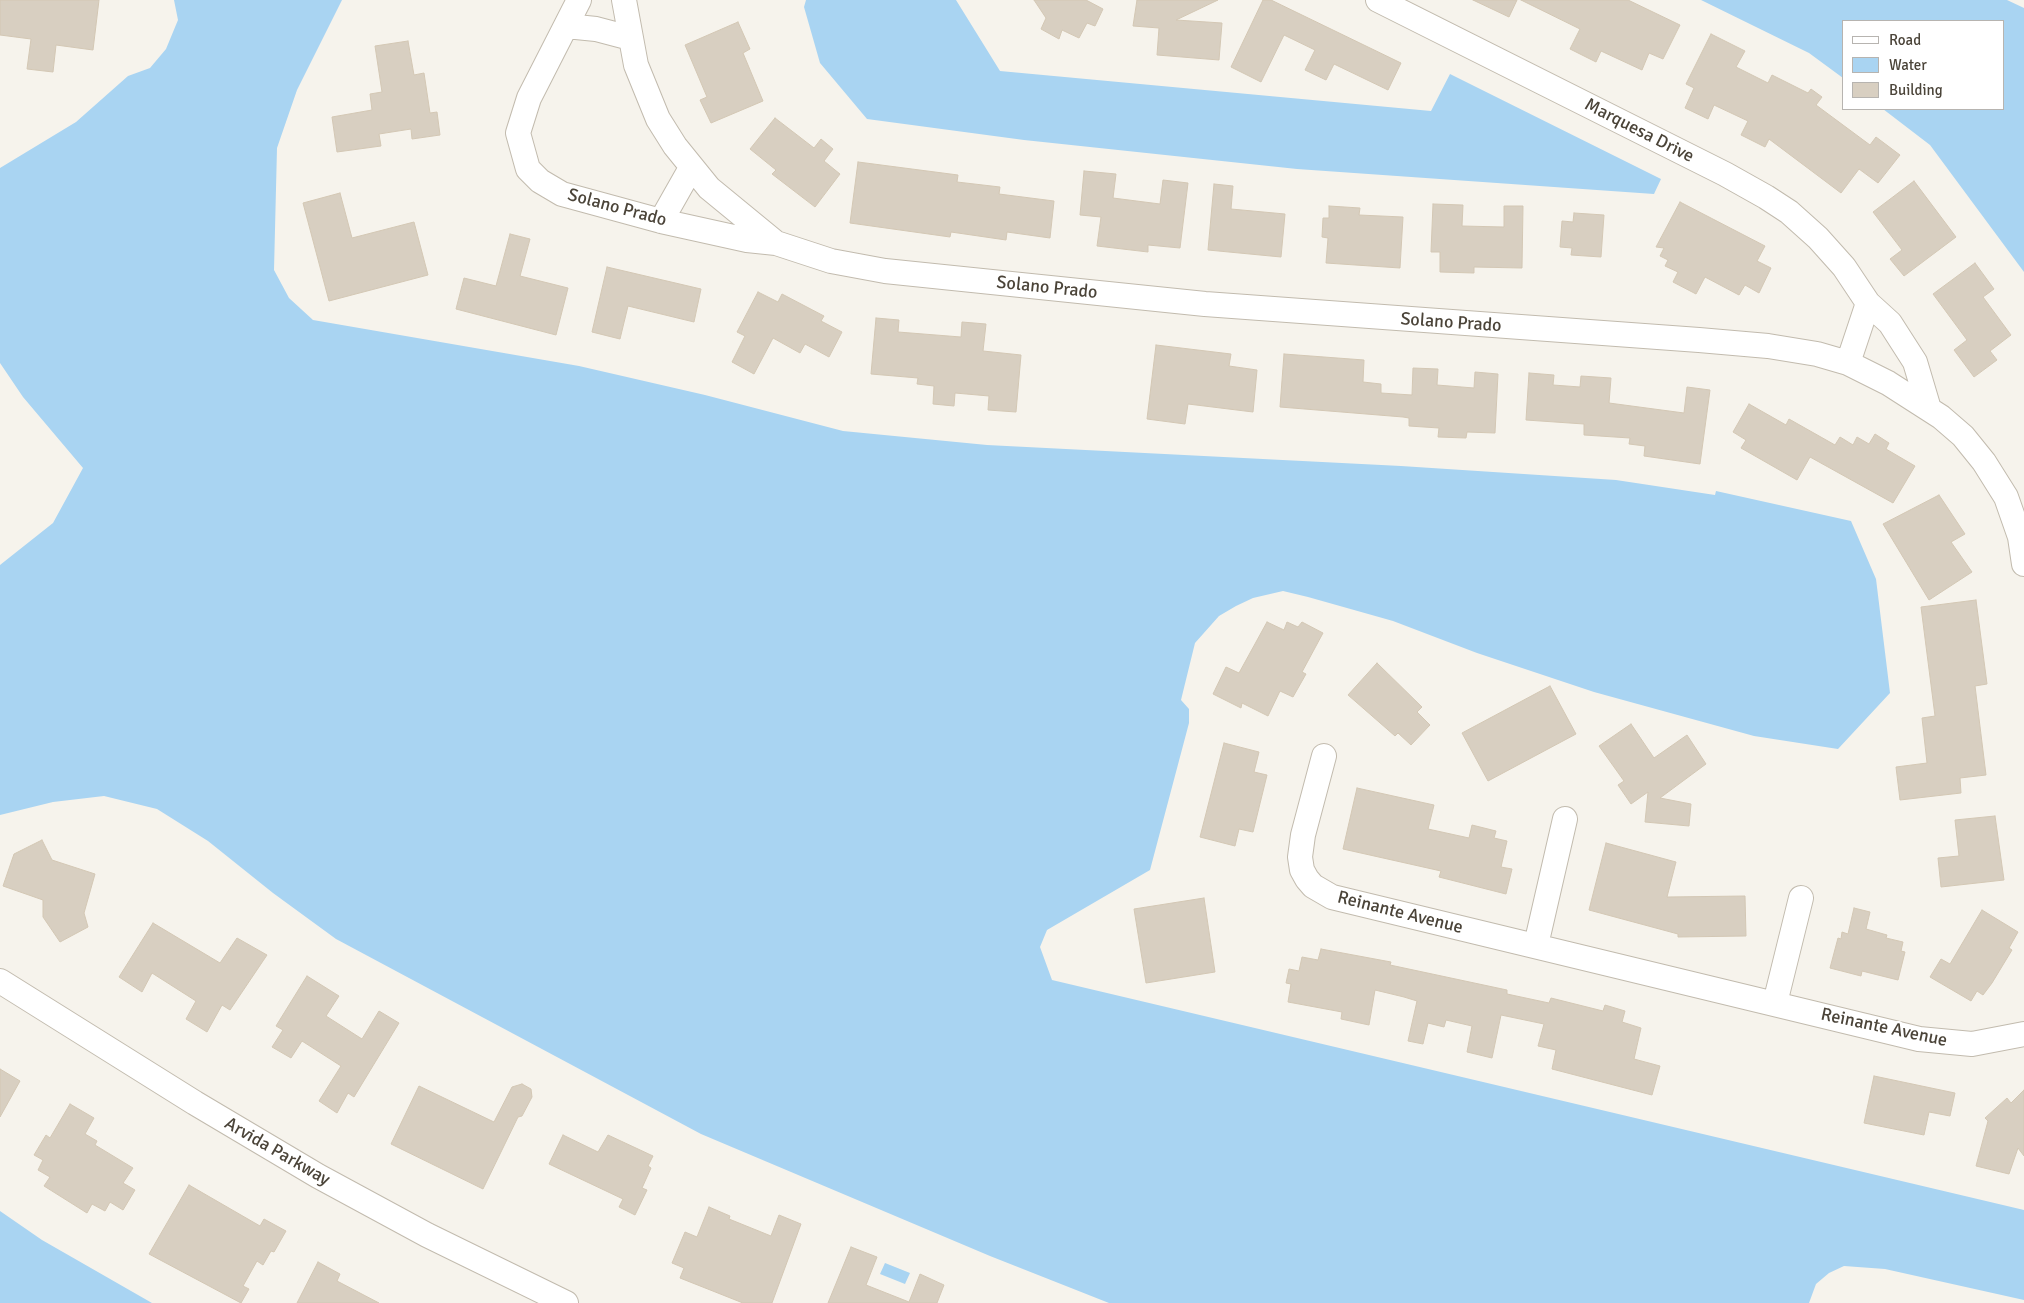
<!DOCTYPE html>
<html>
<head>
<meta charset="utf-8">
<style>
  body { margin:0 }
  #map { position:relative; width:2024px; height:1303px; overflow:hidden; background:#f6f3ec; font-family:Signika,sans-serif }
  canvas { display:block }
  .legend { position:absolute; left:1842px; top:20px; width:162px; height:90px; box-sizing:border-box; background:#fff; border:1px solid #b7b4b0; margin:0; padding:6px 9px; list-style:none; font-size:15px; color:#4b4439 }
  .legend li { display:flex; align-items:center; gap:10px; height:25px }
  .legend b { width:25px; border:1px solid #b7b4b0 }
</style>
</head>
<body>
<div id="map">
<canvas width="2024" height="1303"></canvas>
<ul class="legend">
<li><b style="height:6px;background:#fff"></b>Road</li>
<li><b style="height:14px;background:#a9d4f2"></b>Water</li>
<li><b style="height:14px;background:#d8cfc1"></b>Building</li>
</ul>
</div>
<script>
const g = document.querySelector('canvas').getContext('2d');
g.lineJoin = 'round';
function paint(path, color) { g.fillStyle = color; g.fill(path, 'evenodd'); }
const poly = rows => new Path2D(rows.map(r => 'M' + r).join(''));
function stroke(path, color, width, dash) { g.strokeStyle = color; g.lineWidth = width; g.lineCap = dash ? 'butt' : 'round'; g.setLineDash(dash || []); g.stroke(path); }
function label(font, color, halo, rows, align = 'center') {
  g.font = font + ' Signika,sans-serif'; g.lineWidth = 4.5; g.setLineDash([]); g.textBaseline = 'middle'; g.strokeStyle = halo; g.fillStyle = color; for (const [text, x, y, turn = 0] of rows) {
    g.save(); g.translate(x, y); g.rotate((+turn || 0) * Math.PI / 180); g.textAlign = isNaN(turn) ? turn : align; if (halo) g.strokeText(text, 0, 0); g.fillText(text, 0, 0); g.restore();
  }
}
const water = poly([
  [174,0,342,0,297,90,277,148,274,270,289,298,313,320,579,366,705,395,843,431,987,445,1401,466,1616,480,1715,495,1716,491,1851,521,1876,579,1890,693,1838,749,1754,736,1594,692,1477,653,1393,621,1308,597,1283,591,1253,598,1236,606,1219,616,1195,643,1181,700,1189,709,1189,723,1150,870,1047,930,1040,947,1052,980,2024,1210,2024,1300,1885,1269,1844,1266,1829,1273,1816,1284,1809,1303,1109,1303,990,1256,701,1134,336,939,273,893,208,841,157,809,104,796,53,802,0,815,0,565,53,523,83,468,23,397,0,363,0,168,76,122,128,76,150,68,166,49,178,20],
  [806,0,956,0,1000,71,1431,111,1450,74,1661,179,1654,194,1297,169,1024,140,867,119,820,63,804,7],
  [1701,0,2007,0,2024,8,2024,272,1930,145,1883,109,2003,109,2003,21,1843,21,1843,78,1809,53],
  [0,1211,42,1240,152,1303,0,1303],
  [885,1263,910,1273,905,1284,880,1274]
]);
const building = poly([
  [0,0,99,0,93,50,56,45,53,72,27,69,31,39,0,35,0,0],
  [1034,0,1086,0,1103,9,1095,26,1087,23,1079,38,1062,30,1059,39,1041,29,1046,18,1034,0],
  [1137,0,1218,0,1176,20,1222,23,1219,60,1157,55,1159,28,1133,26,1137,0],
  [1263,0,1271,0,1401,63,1388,90,1334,64,1326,80,1305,70,1315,50,1284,35,1261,82,1231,67,1263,0],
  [1473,0,1517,0,1509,17,1473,0],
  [1521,0,1628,0,1680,25,1663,59,1649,53,1642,70,1601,51,1596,62,1570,49,1580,29,1521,0],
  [738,22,750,49,743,53,763,101,711,123,700,100,707,97,685,45,738,22],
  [1711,34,1745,51,1736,67,1768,83,1772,75,1808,93,1811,89,1822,97,1816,105,1870,145,1876,137,1900,155,1878,183,1859,169,1841,193,1769,139,1765,147,1741,135,1748,121,1714,105,1708,119,1685,108,1694,88,1686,84,1711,34],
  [408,41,414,75,424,73,430,113,437,112,440,135,412,139,411,129,379,134,381,146,337,152,332,117,372,110,370,94,382,92,375,46,408,41],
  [775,118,814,148,821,139,833,149,824,161,840,174,815,207,772,174,776,170,750,149,775,118],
  [858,162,958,175,957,182,1000,187,999,194,1054,201,1050,238,1007,232,1006,240,951,232,950,237,850,223,858,162],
  [1084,171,1116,174,1113,198,1160,204,1163,180,1188,183,1180,248,1148,245,1148,252,1097,246,1101,217,1080,215,1084,171],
  [1914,181,1956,237,1904,276,1890,259,1902,250,1873,212,1914,181],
  [1214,184,1233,186,1231,209,1285,214,1281,257,1208,250,1214,184],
  [340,193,352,238,414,222,428,275,329,301,303,203,340,193],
  [1680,202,1765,246,1757,261,1771,268,1759,293,1745,285,1739,295,1705,277,1696,294,1673,282,1678,272,1665,266,1668,260,1660,256,1664,248,1656,247,1680,202],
  [1433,204,1463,205,1462,226,1504,227,1504,206,1523,206,1522,268,1474,267,1474,273,1440,272,1440,252,1431,252,1433,204],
  [1329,206,1360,208,1359,215,1403,217,1400,268,1326,263,1328,238,1322,237,1323,218,1329,218,1329,206],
  [1574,213,1604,215,1601,257,1571,255,1572,248,1560,247,1562,221,1573,222,1574,213],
  [510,234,530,239,520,276,568,288,556,335,456,309,464,278,496,286,510,234],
  [1975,263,1994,289,1983,297,2011,335,1990,351,1997,360,1974,377,1954,350,1967,340,1933,294,1975,263],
  [607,267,701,289,694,322,628,306,620,339,592,332,607,267],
  [758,292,778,302,782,294,824,316,821,321,842,332,829,357,805,344,800,353,773,338,754,374,732,362,745,336,737,332,758,292],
  [876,318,899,320,898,332,961,337,962,322,986,324,983,351,1021,355,1016,412,988,410,989,396,955,393,954,406,933,404,934,386,917,384,918,378,871,374,876,318],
  [1156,345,1231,354,1229,366,1257,370,1253,412,1188,404,1185,424,1147,419,1156,345],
  [1284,354,1364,360,1363,382,1381,384,1381,393,1412,395,1413,368,1438,369,1437,385,1474,388,1475,372,1498,374,1495,433,1467,432,1466,438,1438,437,1439,428,1409,426,1409,418,1403,417,1280,407,1284,354],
  [1529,373,1554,375,1553,385,1580,387,1581,376,1611,378,1609,403,1684,413,1687,387,1710,390,1700,464,1644,456,1645,446,1629,444,1630,438,1584,435,1584,424,1526,420,1529,373],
  [1749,404,1786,425,1789,419,1835,445,1840,437,1853,445,1857,437,1869,444,1875,434,1889,443,1886,449,1915,466,1893,503,1810,457,1797,480,1741,448,1746,440,1733,432,1749,404],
  [1939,495,1965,534,1951,542,1972,572,1929,600,1883,524,1939,495],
  [1976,600,1987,684,1975,686,1986,775,1960,778,1961,793,1900,800,1896,767,1927,763,1922,718,1935,716,1921,607,1976,600],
  [1267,622,1284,630,1287,622,1298,627,1302,622,1323,633,1302,672,1306,674,1293,697,1280,691,1268,716,1242,703,1241,708,1213,694,1226,667,1239,673,1267,622],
  [1377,663,1422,707,1417,712,1430,725,1411,745,1398,733,1395,736,1348,695,1377,663],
  [1550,686,1576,734,1488,781,1462,733,1550,686],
  [1631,724,1654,758,1687,735,1706,764,1660,798,1691,804,1689,826,1645,822,1648,792,1631,804,1618,785,1624,781,1599,746,1631,724],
  [1224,743,1259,752,1254,772,1267,775,1253,832,1239,829,1235,846,1200,837,1224,743],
  [1357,788,1434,805,1428,829,1469,838,1472,825,1496,831,1494,838,1507,841,1501,867,1512,869,1506,894,1439,877,1441,871,1343,849,1357,788],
  [1995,816,2004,880,1941,887,1938,858,1959,856,1955,820,1995,816],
  [42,840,52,860,95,874,84,913,88,927,60,942,43,917,43,900,3,886,14,854,42,840],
  [1606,843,1676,862,1667,897,1745,896,1746,936,1678,937,1678,934,1589,910,1606,843],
  [1204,898,1215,972,1146,983,1134,909,1204,898],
  [1854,908,1870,912,1866,929,1887,935,1886,938,1903,942,1901,951,1905,952,1898,980,1862,971,1861,976,1830,968,1838,938,1841,939,1842,932,1848,934,1854,908],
  [1982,910,2018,932,2009,948,2012,950,1992,983,1983,995,1977,991,1971,1001,1930,977,1941,959,1950,964,1982,910],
  [153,923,220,963,237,938,267,955,230,1010,222,1005,207,1032,186,1019,196,1001,152,973,142,992,119,977,153,923],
  [1321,949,1391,962,1390,965,1507,990,1507,994,1549,1003,1551,998,1603,1011,1605,1005,1625,1011,1622,1022,1641,1028,1634,1059,1660,1066,1652,1095,1552,1069,1556,1050,1538,1046,1544,1024,1501,1015,1492,1058,1467,1052,1472,1026,1446,1020,1444,1027,1428,1023,1423,1044,1408,1041,1417,1001,1404,997,1375,990,1369,1025,1341,1019,1342,1012,1288,1002,1291,984,1286,983,1289,969,1299,971,1302,957,1318,960,1321,949],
  [307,976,339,996,326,1016,362,1039,379,1011,399,1023,354,1097,348,1093,337,1113,319,1101,341,1066,302,1041,291,1058,272,1047,283,1030,276,1026,307,976],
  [0,1069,20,1081,0,1117,0,1069],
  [1874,1076,1955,1093,1950,1116,1929,1112,1924,1135,1864,1123,1874,1076],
  [522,1084,531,1089,532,1097,522,1116,518,1117,483,1189,391,1144,419,1086,494,1122,512,1087,522,1084],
  [2024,1090,2024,1156,2018,1148,2009,1174,1976,1166,1988,1121,1985,1118,2007,1098,2011,1103,2024,1090],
  [70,1104,94,1118,85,1134,97,1141,95,1145,133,1168,123,1183,135,1190,123,1210,110,1202,105,1211,92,1204,87,1213,44,1186,50,1177,38,1170,43,1160,34,1155,46,1135,50,1138,70,1104],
  [563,1135,598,1152,608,1135,653,1156,648,1166,651,1168,642,1188,647,1190,635,1215,619,1207,623,1199,549,1164,563,1135],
  [189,1185,260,1226,264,1219,286,1231,274,1252,271,1251,263,1265,257,1261,243,1286,249,1289,241,1303,149,1254,189,1185],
  [709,1207,730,1216,729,1219,771,1236,779,1215,801,1224,772,1303,743,1303,680,1278,684,1268,672,1263,685,1232,697,1237,709,1207],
  [851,1247,877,1257,866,1285,909,1302,920,1274,944,1285,937,1303,828,1303,851,1247],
  [318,1262,340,1274,337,1281,379,1303,297,1303,318,1262]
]);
const minor = poly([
  [579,0,529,98,518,133,528,169,540,181,562,194,661,221,747,240,776,243,831,261,885,271,1205,304,1699,340,1768,346,1817,354,1848,363,1888,383,1941,417,1963,436,1984,462,2006,497,2020,537,2024,564],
  [624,0,636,65,658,119,675,146,709,188,776,243],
  [1378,0,1725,174,1766,197,1789,212,1818,238,1844,267,1868,303,1890,323,1915,362,1929,409],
  [566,26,596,29,630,38],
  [661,221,691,168],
  [1848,363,1868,303],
  [1324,756,1303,835,1300,857,1302,870,1307,879,1313,886,1332,897,1919,1039,1972,1044,2024,1034],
  [1536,945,1565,819],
  [0,981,195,1103,318,1176,427,1235,566,1303],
  [1775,1003,1801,898]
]);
const streetNames = [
  ["Marquesa Drive",1639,131,27],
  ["Solano Prado",617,208,15],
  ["Solano Prado",1047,288,6],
  ["Solano Prado",1451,323,4],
  ["Reinante Avenue",1400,913,14],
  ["Reinante Avenue",1884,1028,12],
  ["Arvida Parkway",277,1152,30]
];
paint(water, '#a9d4f2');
paint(building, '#d8cfc1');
stroke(building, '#d3c7b4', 1);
stroke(minor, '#c2bbae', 26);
stroke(minor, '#fff', 24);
label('18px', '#4b4439', '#fff', streetNames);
</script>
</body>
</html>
